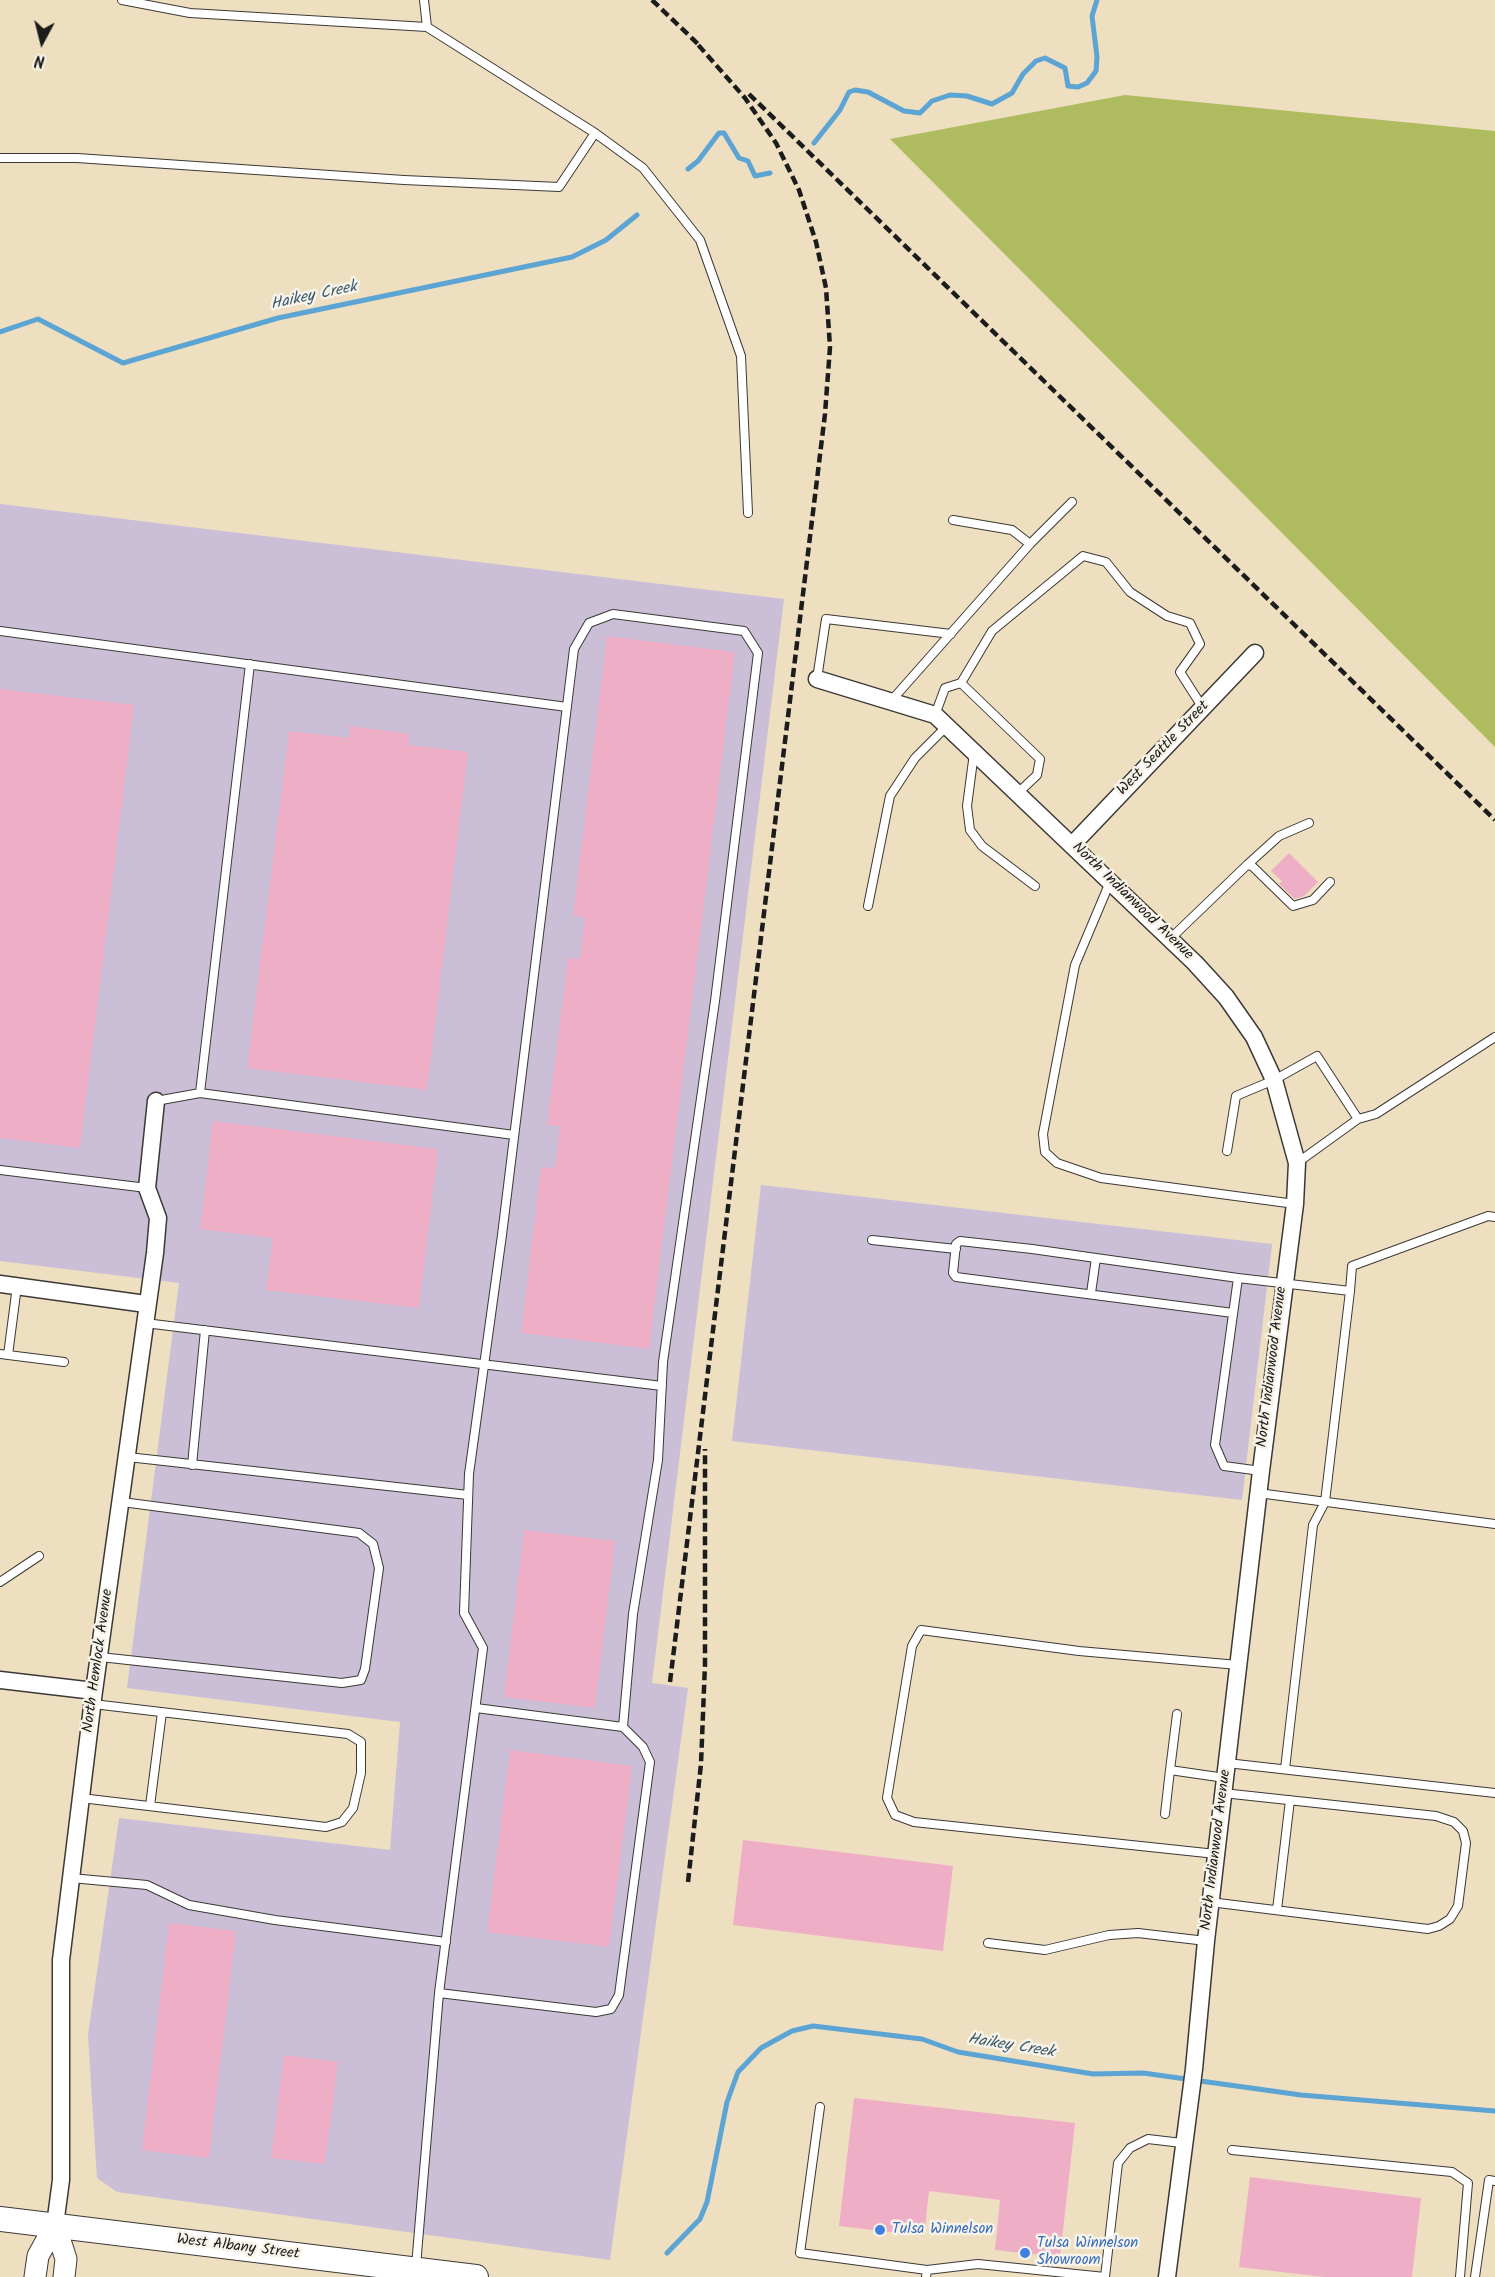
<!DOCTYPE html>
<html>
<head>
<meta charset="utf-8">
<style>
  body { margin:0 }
  #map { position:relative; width:1495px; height:2277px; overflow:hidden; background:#eedfc0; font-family:Kalam,sans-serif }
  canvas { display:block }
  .north { position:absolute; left:12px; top:12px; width:60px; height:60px; -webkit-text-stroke:4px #f7f3e8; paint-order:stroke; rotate:187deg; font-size:16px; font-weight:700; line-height:24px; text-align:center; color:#1c1c1c }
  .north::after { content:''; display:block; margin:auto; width:21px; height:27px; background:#1c1c1c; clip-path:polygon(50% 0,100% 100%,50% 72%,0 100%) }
</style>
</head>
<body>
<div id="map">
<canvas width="1495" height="2277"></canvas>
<div class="north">N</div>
</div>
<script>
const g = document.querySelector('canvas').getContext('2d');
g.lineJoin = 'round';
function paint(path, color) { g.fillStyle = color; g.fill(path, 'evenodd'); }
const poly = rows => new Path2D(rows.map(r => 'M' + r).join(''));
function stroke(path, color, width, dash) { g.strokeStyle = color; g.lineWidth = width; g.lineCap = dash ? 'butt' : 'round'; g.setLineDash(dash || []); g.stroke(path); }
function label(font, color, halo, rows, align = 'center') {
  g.font = font + ' Kalam,sans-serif'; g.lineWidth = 5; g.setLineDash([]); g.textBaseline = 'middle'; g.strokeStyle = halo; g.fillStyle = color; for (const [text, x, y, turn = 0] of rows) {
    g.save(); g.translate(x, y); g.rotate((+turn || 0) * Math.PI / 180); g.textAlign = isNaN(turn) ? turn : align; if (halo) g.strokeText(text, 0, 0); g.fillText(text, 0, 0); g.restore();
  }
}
const industrial = poly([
  [0,504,784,599,652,1683,688,1688,610,2260,117,2192,97,2178,88,2035,119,1818,390,1850,400,1722,127,1688,179,1283,0,1261],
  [761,1185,1272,1244,1242,1500,732,1441]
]);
const green = poly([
  [1125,95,1495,131,1495,747,890,139]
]);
const stream = poly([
  [814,143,840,110,849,92,855,90,868,92,904,111,920,113,932,101,950,95,967,96,992,104,1012,93,1023,74,1036,61,1045,58,1065,68,1068,86,1078,87,1087,83,1096,71,1097,57,1092,16,1097,0],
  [688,169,698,161,719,133,724,133,739,158,748,161,755,176,770,173],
  [0,332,38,319,123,363,278,318,572,257,606,240,637,215],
  [667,2253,700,2219,707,2202,727,2102,738,2072,761,2048,792,2031,813,2026,922,2039,958,2052,1093,2074,1143,2073,1301,2095,1495,2111]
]);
const building = poly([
  [607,636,735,652,649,1349,521,1333,541,1167,555,1168,560,1126,547,1125,568,958,580,959,585,917,573,916],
  [0,689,134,705,80,1148,0,1138],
  [350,726,410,734,408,745,468,752,427,1090,247,1068,289,731,349,738],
  [1289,853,1318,882,1304,896,1295,899,1279,884,1282,881,1271,871],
  [213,1121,438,1149,419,1308,266,1290,273,1238,200,1229],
  [524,1530,615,1541,595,1708,504,1697],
  [510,1750,632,1766,609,1947,487,1932],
  [743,1840,953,1866,943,1951,733,1925],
  [169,1923,236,1931,209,2158,142,2150],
  [284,2055,338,2062,325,2164,271,2158],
  [854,2098,1075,2123,1060,2257,995,2250,1000,2200,929,2191,924,2236,839,2226],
  [1250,2177,1421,2198,1412,2277,1324,2277,1239,2267]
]);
const service = poly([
  [424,0,427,27],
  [595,133,643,168,700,240,741,356,748,513],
  [0,158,77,158,404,180,559,187,595,133,427,27,190,13,122,0],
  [1030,544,1072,502],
  [0,631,567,707],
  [817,679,826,619,951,634],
  [961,683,992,631,1083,556,1106,562,1130,592,1167,616,1190,623,1200,644,1180,672,1203,708],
  [891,701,1030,544,1012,530,953,520],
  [935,715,945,688,961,683,1040,759,1037,775,1019,792],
  [974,753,967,806,970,830,982,846,1035,886],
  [1247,865,1279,836,1309,823],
  [1110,882,1075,965,1043,1134,1045,1152,1057,1163,1101,1178,1295,1204],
  [868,906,890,796,915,758,947,726],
  [1170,939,1247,865,1252,866,1293,906,1313,900,1330,882],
  [200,1093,250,664],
  [156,1101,200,1093,514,1135],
  [1358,1119,1376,1114,1495,1037],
  [1227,1151,1236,1096,1274,1080,1317,1056,1358,1119,1297,1163],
  [0,1170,147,1188],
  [872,1240,956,1249],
  [1350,1291,1352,1266,1488,1216,1495,1217],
  [1091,1293,1096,1258],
  [1233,1313,956,1277,953,1273,956,1244,960,1241,1032,1249,1238,1278],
  [145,1323,662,1386],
  [0,1354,64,1362],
  [8,1355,17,1286],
  [128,1457,468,1495],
  [192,1465,205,1330],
  [1261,1471,1224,1466,1215,1445,1238,1278,1350,1291,1325,1502,1313,1525,1285,1769],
  [1258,1493,1495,1524],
  [0,1582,39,1556],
  [100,1657,342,1683,361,1680,365,1669,379,1568,373,1544,359,1533,122,1502],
  [476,1708,623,1727],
  [1177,1714,1170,1770,1225,1778],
  [1227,1763,1495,1793],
  [81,1798,326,1827,342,1822,353,1808,361,1773,361,1742,348,1734,93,1704],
  [150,1806,162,1712],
  [1165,1814,1170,1770],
  [1216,1854,914,1822,895,1815,887,1798,912,1646,921,1630,1079,1651,1238,1665],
  [71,1878,147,1885,189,1905,275,1920,446,1942],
  [1210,1902,1428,1929,1439,1926,1450,1919,1458,1906,1466,1843,1463,1831,1454,1822,1436,1816,1223,1793],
  [1277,1910,1290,1800],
  [988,1943,1045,1950,1109,1935,1138,1933,1206,1941],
  [820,2107,800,2253,927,2270],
  [1232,2150,1452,2172,1468,2183,1460,2277],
  [416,2266,439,1993,483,1648,464,1613,469,1474,502,1235,574,649,589,623,613,614,744,631,758,653,715,1001,663,1362,658,1460,633,1614,623,1727,643,1747,650,1762,619,1995,611,2009,596,2012,439,1993],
  [926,2277,927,2270,978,2264,1105,2277,1118,2163,1130,2148,1148,2139,1182,2143],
  [1475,2277,1489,2180,1495,2181]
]);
const minor = poly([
  [817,679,935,715,1195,963,1226,997,1254,1037,1274,1080,1297,1163,1295,1204,1261,1471,1206,1941,1194,2069,1167,2277],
  [1073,844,1255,653],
  [0,1284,146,1304],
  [0,1680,94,1691],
  [55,2225,61,2180,61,1960,94,1691,155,1253,158,1218,147,1188,156,1101]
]);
const tertiary = poly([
  [55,2225,66,2259,64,2277],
  [35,2277,38,2256,55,2225]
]);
const secondary = poly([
  [0,2219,476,2277]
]);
const rail = poly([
  [652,0,698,44],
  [749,94,1495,820],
  [670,1682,825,414,830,347,826,288,816,242,799,190,776,143,745,98,693,39],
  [688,1882,701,1764,705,1664,705,1449]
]);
const markers = [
  [880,2230,6,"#3f7fe0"],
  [1025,2253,6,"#3f7fe0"]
];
const streetNames = [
  ["West Seattle Street",1164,749,-46],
  ["North Indianwood Avenue",1132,902,44],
  ["North Indianwood Avenue",1273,1367,-83],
  ["North Hemlock Avenue",99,1661,-82],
  ["North Indianwood Avenue",1217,1850,-83],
  ["West Albany Street",238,2248,7]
];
const shopNames = [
  ["Tulsa Winnelson",892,2230],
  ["Tulsa Winnelson",1037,2244],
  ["Showroom",1037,2261]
];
const waterNames = [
  ["Haikey Creek",314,297,-12],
  ["Haikey Creek",1011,2047,9]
];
paint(industrial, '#cabfd7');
paint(green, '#aebc5f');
stroke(stream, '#5ca4d3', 5);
paint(building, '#edaec6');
stroke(service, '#3c3935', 10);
stroke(minor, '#3c3935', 19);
stroke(tertiary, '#3c3935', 23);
stroke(secondary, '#3c3935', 26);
stroke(service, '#fff', 8);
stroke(minor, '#fff', 16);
stroke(tertiary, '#fff', 21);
stroke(secondary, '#fff', 24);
stroke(rail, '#1c1c1c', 4.5, [9, 4.5]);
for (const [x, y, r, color] of markers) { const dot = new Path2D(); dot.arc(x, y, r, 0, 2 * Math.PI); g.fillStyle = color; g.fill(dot); stroke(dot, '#f7f3e8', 2); }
label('15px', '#1c1c1c', '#f7f3e8', streetNames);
label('15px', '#366cbe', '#f7f3e8', shopNames, 'left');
label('italic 16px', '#39596e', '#f7f3e8', waterNames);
</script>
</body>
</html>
